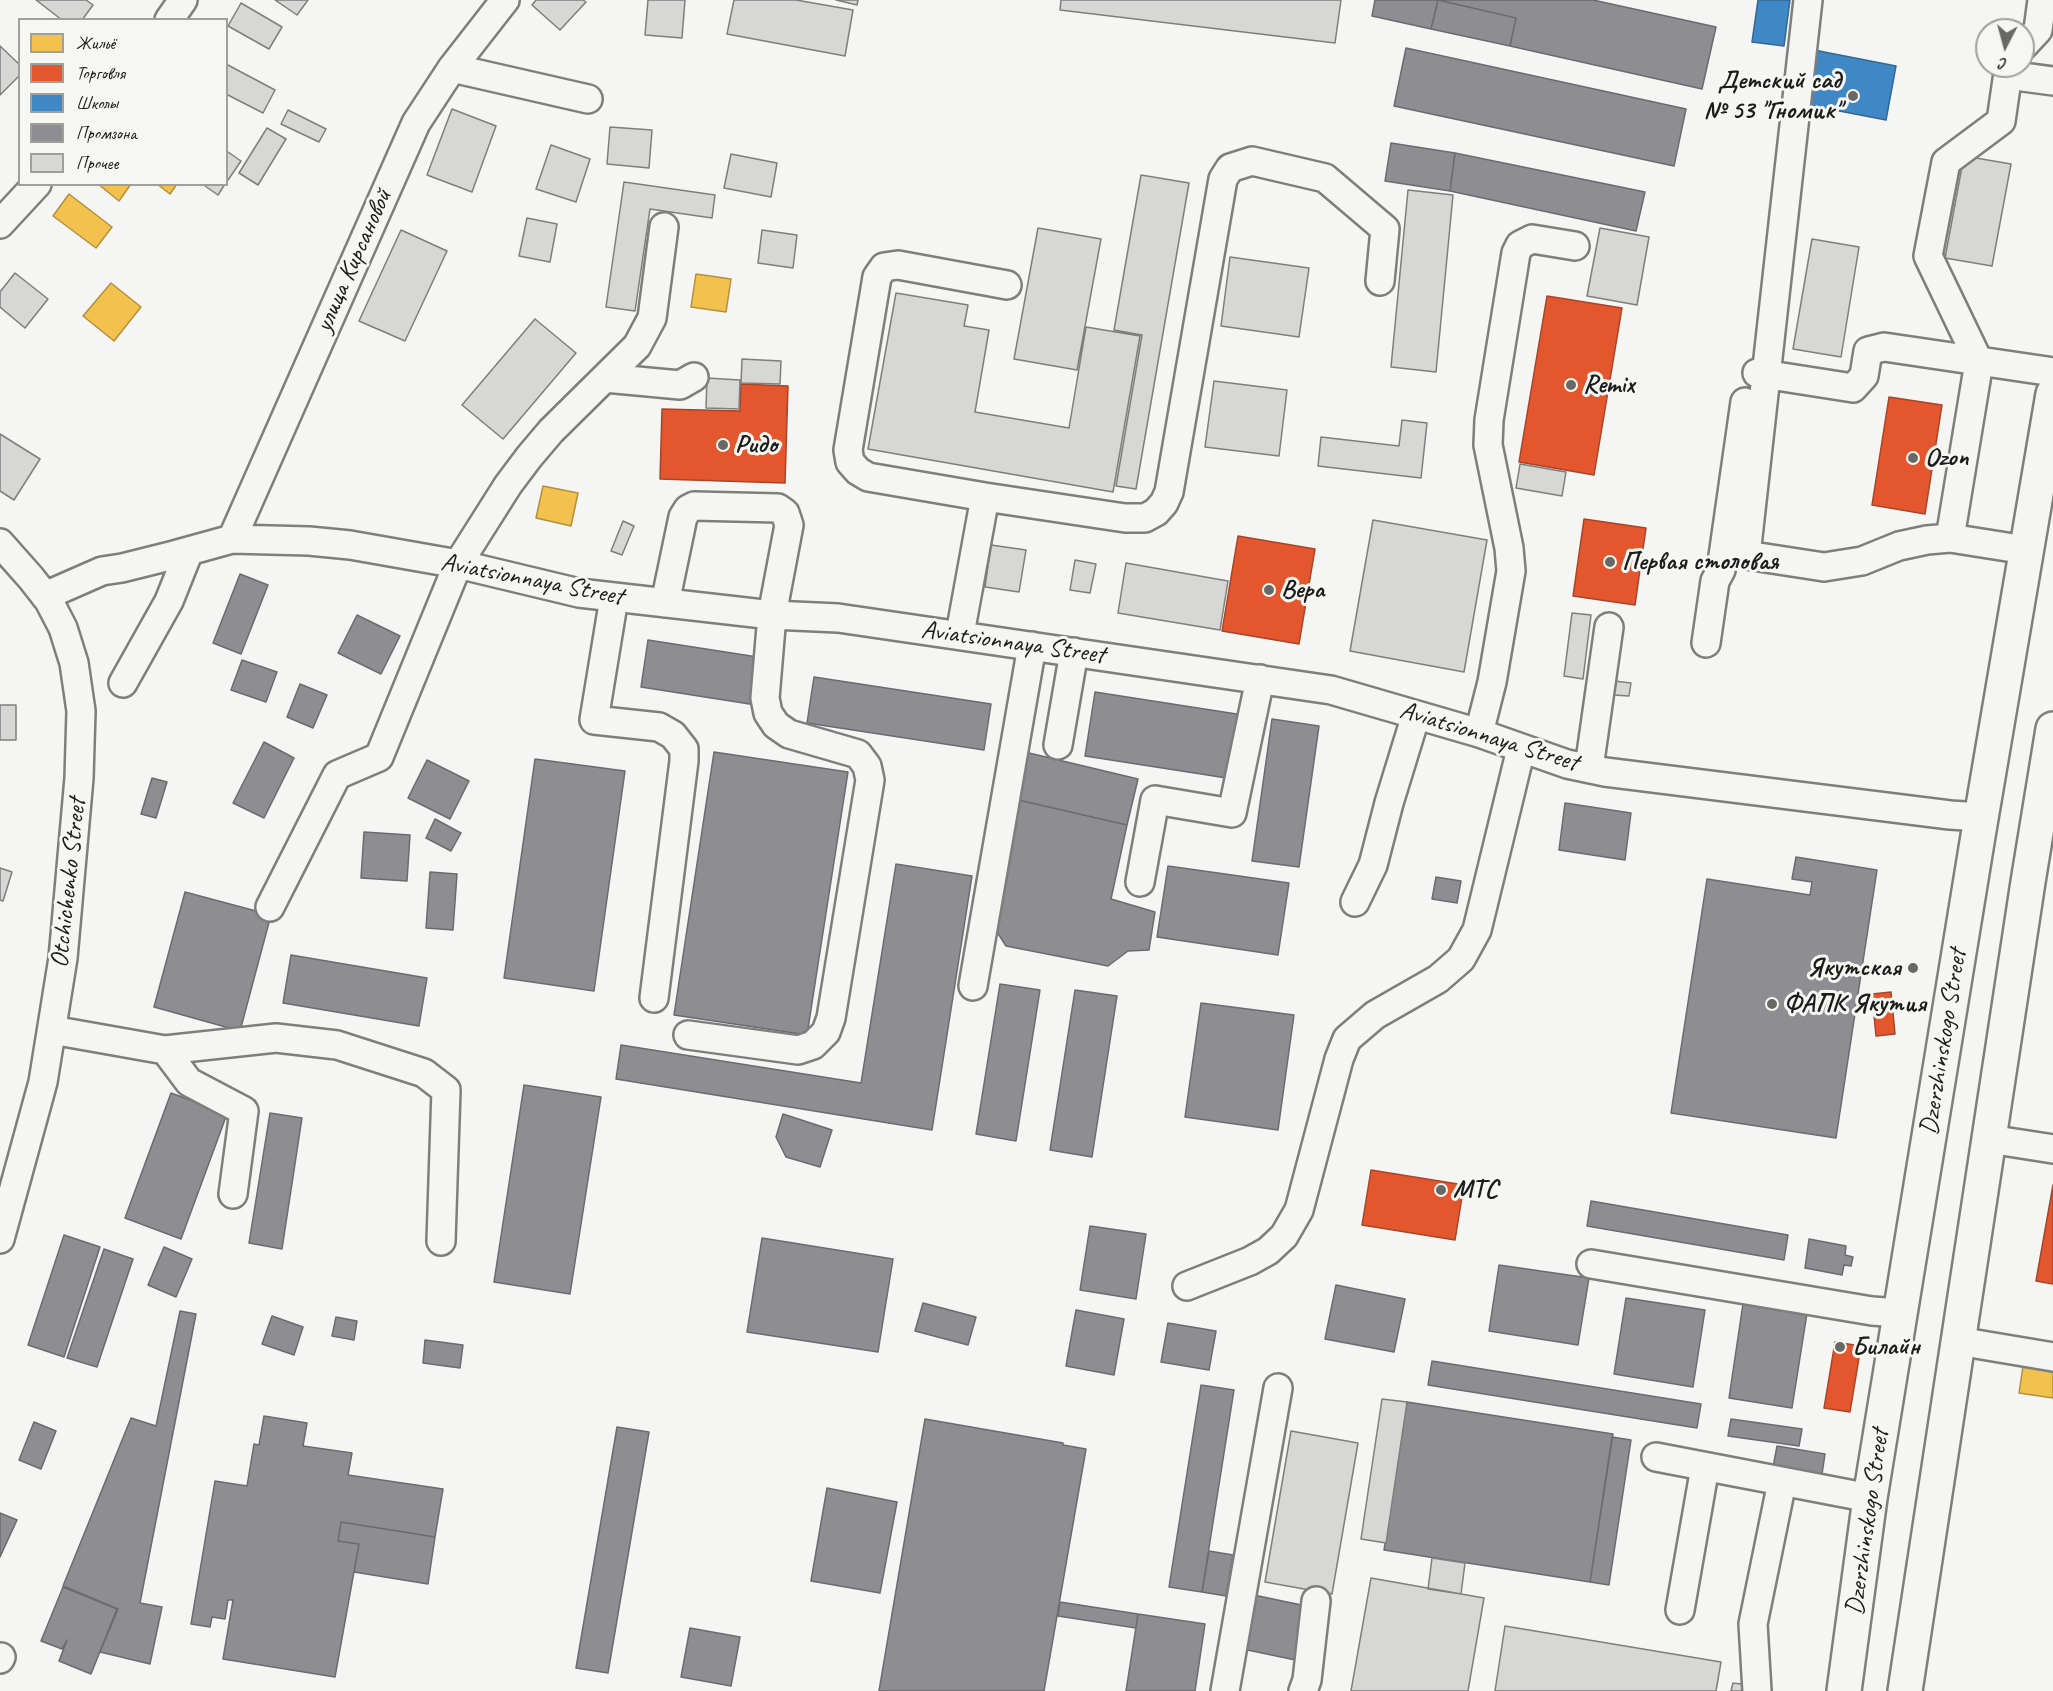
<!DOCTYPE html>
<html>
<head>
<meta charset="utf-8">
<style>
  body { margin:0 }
  #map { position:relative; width:2053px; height:1691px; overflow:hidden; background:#f5f5f3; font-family:Caveat,sans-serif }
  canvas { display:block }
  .legend { position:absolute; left:18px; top:18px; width:210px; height:168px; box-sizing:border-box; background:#f6f6f2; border:2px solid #9f9f9c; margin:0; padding:8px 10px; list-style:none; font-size:18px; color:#1c1c1c }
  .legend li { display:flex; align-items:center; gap:12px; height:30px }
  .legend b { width:30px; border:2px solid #9f9f9c }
  .north { position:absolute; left:1975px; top:18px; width:60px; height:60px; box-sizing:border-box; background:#f6f6f2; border:2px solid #9f9f9c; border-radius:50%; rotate:186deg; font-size:16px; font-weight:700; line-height:24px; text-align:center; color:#1c1c1c }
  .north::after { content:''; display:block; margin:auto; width:21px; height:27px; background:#686867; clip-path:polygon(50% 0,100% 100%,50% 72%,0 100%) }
</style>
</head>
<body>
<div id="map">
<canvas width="2053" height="1691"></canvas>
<ul class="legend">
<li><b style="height:16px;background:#f2c14e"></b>Жильё</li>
<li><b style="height:16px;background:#e4572e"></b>Торговля</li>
<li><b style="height:16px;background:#3f88c5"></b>Школы</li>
<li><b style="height:16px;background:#8d8d92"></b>Промзона</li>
<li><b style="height:16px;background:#d7d7d6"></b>Прочее</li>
</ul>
<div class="north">С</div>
</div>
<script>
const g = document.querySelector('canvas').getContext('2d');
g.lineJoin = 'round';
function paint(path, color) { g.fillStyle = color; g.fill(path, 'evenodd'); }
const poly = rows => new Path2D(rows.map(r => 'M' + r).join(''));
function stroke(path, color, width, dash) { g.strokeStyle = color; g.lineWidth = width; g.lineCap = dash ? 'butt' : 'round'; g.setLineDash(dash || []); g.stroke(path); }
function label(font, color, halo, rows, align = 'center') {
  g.font = font + ' Caveat,sans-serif'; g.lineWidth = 6; g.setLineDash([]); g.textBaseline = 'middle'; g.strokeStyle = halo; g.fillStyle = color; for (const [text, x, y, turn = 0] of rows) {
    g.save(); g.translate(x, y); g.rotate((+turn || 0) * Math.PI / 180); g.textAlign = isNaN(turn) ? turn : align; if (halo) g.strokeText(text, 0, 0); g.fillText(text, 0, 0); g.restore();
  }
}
const homes = poly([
  [98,184,131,184,119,201,98,184],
  [157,184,177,184,170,194,157,184],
  [69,194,112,227,96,248,53,216,69,194],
  [696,274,731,279,726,312,691,307,696,274],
  [111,283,141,307,114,341,83,316,111,283],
  [543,486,578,493,571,526,536,518,543,486],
  [2023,1366,2053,1370,2053,1398,2019,1393,2023,1366]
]);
const shops = poly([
  [1547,296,1622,308,1594,475,1519,462,1547,296],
  [741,384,788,386,785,483,660,479,662,409,740,411,741,384],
  [1889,397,1942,405,1925,514,1872,505,1889,397],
  [1584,519,1646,528,1635,605,1573,596,1584,519],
  [1238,536,1315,549,1299,644,1222,631,1238,536],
  [1891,992,1895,1034,1876,1036,1872,994,1891,992],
  [1371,1170,1464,1185,1455,1240,1362,1225,1371,1170],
  [2053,1185,2053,1284,2036,1281,2053,1185],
  [1835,1342,1861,1346,1850,1412,1824,1408,1835,1342]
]);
const schools = poly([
  [1758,0,1790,0,1784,46,1752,42,1758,0],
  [1814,50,1896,66,1886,120,1803,104,1814,50]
]);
const industry = poly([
  [1375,0,1438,0,1431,29,1372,16,1375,0],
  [1438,0,1593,0,1716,27,1702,89,1510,46,1516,18,1438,0],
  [1438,0,1516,18,1510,46,1431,29,1438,0],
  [1406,48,1686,109,1674,166,1394,106,1406,48],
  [1391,143,1455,153,1450,191,1385,181,1391,143],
  [1455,153,1645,192,1636,231,1450,191,1455,153],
  [240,574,268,585,241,654,213,643,240,574],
  [357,615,400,636,381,674,338,653,357,615],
  [648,640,764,658,756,705,641,687,648,640],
  [242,660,277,672,266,702,231,690,242,660],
  [814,677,991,704,984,750,807,723,814,677],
  [300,684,327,695,313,728,287,717,300,684],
  [1095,692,1243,715,1233,779,1085,756,1095,692],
  [1272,719,1319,726,1299,867,1252,861,1272,719],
  [264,742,294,758,264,818,233,803,264,742],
  [714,752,848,772,807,1035,674,1015,714,752],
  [1025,752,1138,779,1127,825,1014,799,1025,752],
  [535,759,625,771,594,991,504,978,535,759],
  [427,760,469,781,450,819,408,798,427,760],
  [152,778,167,782,156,818,141,814,152,778],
  [1014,799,1127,825,1111,899,1155,912,1149,950,1128,951,1108,966,1006,946,990,921,1014,799],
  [1565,803,1631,813,1625,860,1559,850,1565,803],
  [435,819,461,833,451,851,426,838,435,819],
  [364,832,410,835,407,881,361,878,364,832],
  [1796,857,1877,870,1836,1138,1671,1113,1707,879,1810,895,1812,882,1792,879,1796,857],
  [896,864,972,876,932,1130,616,1079,621,1045,861,1083,896,864],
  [1168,866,1289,883,1278,955,1157,937,1168,866],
  [430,872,457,874,453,930,426,928,430,872],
  [1436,877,1461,881,1457,903,1432,899,1436,877],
  [185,892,271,915,240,1031,154,1007,185,892],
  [291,955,427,978,419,1026,283,1003,291,955],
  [1000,984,1040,990,1016,1141,976,1134,1000,984],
  [1075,990,1117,996,1092,1157,1050,1150,1075,990],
  [1201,1003,1294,1015,1278,1130,1185,1117,1201,1003],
  [524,1085,601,1097,570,1294,494,1282,524,1085],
  [171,1093,227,1114,181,1239,125,1218,171,1093],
  [270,1113,302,1118,282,1249,249,1243,270,1113],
  [783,1114,832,1130,820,1167,786,1157,776,1137,783,1114],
  [1591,1201,1788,1235,1784,1260,1587,1226,1591,1201],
  [1090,1226,1146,1234,1136,1299,1080,1290,1090,1226],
  [64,1235,100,1247,64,1357,28,1345,64,1235],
  [762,1238,893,1259,878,1352,747,1332,762,1238],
  [1809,1239,1846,1246,1845,1255,1853,1257,1851,1266,1844,1265,1842,1275,1805,1268,1809,1239],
  [164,1247,192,1259,176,1297,148,1285,164,1247],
  [104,1249,133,1259,97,1367,67,1358,104,1249],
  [1499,1265,1589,1278,1578,1345,1489,1331,1499,1265],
  [1336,1285,1405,1299,1394,1352,1325,1339,1336,1285],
  [1744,1297,1808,1307,1792,1408,1729,1398,1744,1297],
  [1626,1298,1705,1310,1693,1387,1614,1374,1626,1298],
  [923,1303,976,1317,968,1345,915,1331,923,1303],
  [1076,1310,1124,1319,1114,1375,1066,1366,1076,1310],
  [180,1311,196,1314,140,1603,162,1607,150,1664,100,1652,118,1609,63,1586,131,1418,156,1426,180,1311],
  [272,1316,303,1327,294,1355,262,1344,272,1316],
  [336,1317,357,1321,354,1340,332,1336,336,1317],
  [1168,1323,1216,1331,1209,1370,1161,1362,1168,1323],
  [425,1340,463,1345,460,1368,423,1363,425,1340],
  [1432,1361,1701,1404,1697,1428,1428,1385,1432,1361],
  [1201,1385,1234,1390,1202,1592,1169,1587,1201,1385],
  [1407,1402,1613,1434,1590,1582,1384,1550,1407,1402],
  [264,1416,307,1423,303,1446,352,1453,348,1475,443,1489,435,1537,341,1522,338,1541,359,1544,335,1677,223,1659,233,1600,228,1600,225,1619,212,1617,210,1627,191,1624,215,1481,247,1486,254,1444,259,1445,264,1416],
  [925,1419,1063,1443,1063,1445,1086,1449,1044,1691,879,1691,925,1419],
  [1731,1419,1802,1429,1799,1446,1728,1436,1731,1419],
  [34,1422,56,1431,41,1469,19,1460,34,1422],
  [617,1427,649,1432,608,1673,576,1668,617,1427],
  [1612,1437,1631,1440,1609,1585,1590,1582,1612,1437],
  [1777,1446,1825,1454,1821,1481,1772,1473,1777,1446],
  [827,1488,897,1502,880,1593,811,1581,827,1488],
  [0,1513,17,1520,0,1557,0,1513],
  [341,1522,435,1537,428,1584,354,1572,359,1544,338,1541,341,1522],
  [1209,1551,1233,1555,1226,1596,1202,1592,1209,1551],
  [63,1587,117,1609,91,1674,59,1661,67,1640,62,1649,41,1641,63,1587],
  [1249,1594,1311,1607,1300,1661,1238,1648,1249,1594],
  [1060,1602,1138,1614,1136,1628,1058,1616,1060,1602],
  [1138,1614,1205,1624,1195,1691,1126,1691,1138,1614],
  [690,1628,740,1637,731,1686,681,1677,690,1628]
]);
const building = poly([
  [36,0,86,0,93,5,82,20,62,20,36,0],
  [275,0,308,0,297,15,275,0],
  [536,0,583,0,586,2,560,30,532,5,536,0],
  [648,0,685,0,682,38,645,35,648,0],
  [734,0,796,0,853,10,845,56,727,34,734,0],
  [836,0,858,0,857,5,836,0],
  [1061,0,1341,0,1335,43,1060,10,1061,0],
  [241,3,282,27,269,49,228,26,241,3],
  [0,46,20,65,20,75,0,95,0,46],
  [226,64,275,90,263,113,226,94,226,64],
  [452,109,496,126,472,192,427,175,452,109],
  [288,110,326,129,319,142,281,124,288,110],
  [610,127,652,130,649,168,607,164,610,127],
  [267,128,286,139,258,185,239,173,267,128],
  [551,145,590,159,576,202,536,189,551,145],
  [228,152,241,161,226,183,226,153,228,152],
  [731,154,777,163,771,197,724,188,731,154],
  [1964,156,2011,164,1992,266,1945,258,1964,156],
  [1141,175,1189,183,1136,489,1116,486,1142,335,1114,330,1141,175],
  [624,182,715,195,712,218,650,209,635,311,606,307,624,182],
  [206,184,225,184,218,195,205,186,206,184],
  [1408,190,1453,195,1436,372,1391,367,1408,190],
  [527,218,557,224,550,262,519,256,527,218],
  [1038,228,1101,239,1077,370,1014,359,1038,228],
  [1600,228,1649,237,1637,305,1587,296,1600,228],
  [401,230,447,251,405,341,359,321,401,230],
  [762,230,797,235,793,268,758,263,762,230],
  [1812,239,1859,247,1841,357,1793,349,1812,239],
  [1230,257,1309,268,1299,337,1221,326,1230,257],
  [15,273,48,299,25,328,0,307,0,292,15,273],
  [896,293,968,305,964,326,989,330,975,412,1069,428,1086,327,1140,336,1113,492,868,449,896,293],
  [535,319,576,353,503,439,462,405,535,319],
  [742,359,781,361,780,384,741,383,742,359],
  [707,378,740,380,739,409,706,408,707,378],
  [1214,381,1287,390,1279,456,1205,447,1214,381],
  [1402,420,1427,423,1421,478,1318,466,1321,437,1399,446,1402,420],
  [0,434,40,459,14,500,0,491,0,434],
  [1520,464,1566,472,1562,496,1516,488,1520,464],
  [1373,520,1487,540,1464,672,1350,651,1373,520],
  [623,521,634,526,622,555,611,551,623,521],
  [991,545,1026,550,1019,592,985,587,991,545],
  [1075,560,1096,564,1090,593,1070,590,1075,560],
  [1126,563,1228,581,1220,630,1118,613,1126,563],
  [1572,613,1591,615,1583,679,1564,676,1572,613],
  [1614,681,1631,683,1629,696,1613,695,1614,681],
  [0,705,16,705,16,740,0,740,0,705],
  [0,868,12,872,3,901,0,900,0,868],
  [1382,1399,1407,1402,1386,1543,1361,1539,1382,1399],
  [1291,1431,1358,1443,1332,1594,1265,1582,1291,1431],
  [1432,1558,1465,1563,1461,1594,1428,1589,1432,1558],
  [1371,1578,1484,1598,1468,1691,1351,1691,1371,1578],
  [1505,1626,1721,1662,1716,1691,1495,1691,1505,1626],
  [1733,1683,1749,1685,1748,1691,1731,1691,1733,1683]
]);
const minor = poly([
  [1808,0,1746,555,1824,567,1862,561,1899,546,1927,540,1950,538,1979,362,1928,256,1946,162,2001,121,2009,66],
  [169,20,183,0],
  [2023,46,2038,30,2042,0],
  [452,68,588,99],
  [2008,75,2053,81],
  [0,224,37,184],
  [1757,373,1853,388,1864,376,1868,351,1884,347,2053,372],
  [605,378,680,385,694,377],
  [985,497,868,477,858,471,850,462,848,450,877,277,884,267,898,265,1007,285],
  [1950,538,2026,550],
  [232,539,416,123,452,68,505,0],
  [0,543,31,578,49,601,63,628,74,663,81,711,79,778,63,958,43,1082,0,1239],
  [45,596,102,571,122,568,174,555,232,539,309,541,350,545,458,564,579,593,772,615,838,618,1331,690,1479,733,1567,764,1605,772,1950,815,1981,817],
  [614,598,594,720,659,727,673,735,684,749,684,761,654,998],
  [665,603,683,517,688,509,694,506,778,508,785,513,789,525,772,615,765,698,768,713,776,725,789,734,858,754,867,766,870,780,831,1018,826,1032,813,1045,798,1050,688,1035],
  [960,634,985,497,1125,518,1145,518,1156,512,1164,503,1169,492,1223,179,1230,168,1252,161,1325,178,1385,229,1380,281],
  [1706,643,1715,581,1721,570,1745,402],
  [123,683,169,601,189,551],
  [1479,733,1492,682,1511,571,1509,548,1488,445,1489,420,1516,253,1520,245,1532,239,1575,246],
  [1058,745,1074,652],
  [1589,768,1609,627],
  [1140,882,1155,800,1232,813,1260,679],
  [1355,902,1373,865,1389,803,1416,715],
  [270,907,337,775,379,757,458,564,508,485,529,457,551,431,637,346,652,318,664,227],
  [973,986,1032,646],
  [52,1030,165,1050,189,1082,244,1111,233,1194],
  [165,1050,276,1038,337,1045,424,1073,446,1090,441,1241],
  [1989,1139,2053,1149],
  [1591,1264,1872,1311,1900,1313],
  [1187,1286,1250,1261,1268,1251,1284,1236,1299,1210,1339,1059,1347,1039,1375,1015,1438,979,1461,959,1477,930,1521,749],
  [1958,1341,2053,1357],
  [1656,1457,1870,1498],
  [1680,1610,1705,1467],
  [0,1659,1,1657],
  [1225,1691,1278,1388],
  [1303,1691,1307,1680,1316,1601],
  [1757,1691,1753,1624,1782,1482]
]);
const major = poly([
  [1844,1691,1870,1498,1978,836,2053,394],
  [1905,1691,2028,882,2053,729]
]);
const markers = [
  [1853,96,6,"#686867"],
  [1571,385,6,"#686867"],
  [723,445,6,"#686867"],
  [1913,458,6,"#686867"],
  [1610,562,6,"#686867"],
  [1269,590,6,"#686867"],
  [1913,968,6,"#686867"],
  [1772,1004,6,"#686867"],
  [1441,1190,6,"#686867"],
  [1840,1347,6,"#686867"]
];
const poiNames = [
  ["Детский сад",1841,81,"right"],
  ["№ 53 \"Гномик\"",1841,111,"right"],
  ["Remix",1583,385],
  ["Ридо",735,445],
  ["Ozon",1925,458],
  ["Первая столовая",1622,562],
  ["Вера",1281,590],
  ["Якутская",1901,968,"right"],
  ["ФАПК Якутия",1784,1004],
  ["МТС",1453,1190],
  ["Билайн",1852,1347]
];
const streetNames = [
  ["улица Кирсановой",354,261,-66],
  ["Aviatsionnaya Street",532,580,11],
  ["Aviatsionnaya Street",1013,643,8],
  ["Aviatsionnaya Street",1489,737,17],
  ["Otchichenko Street",69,883,-84],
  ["Dzerzhinskogo Street",1944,1042,-81],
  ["Dzerzhinskogo Street",1868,1522,-82]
];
paint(homes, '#f2c14e');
stroke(homes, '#b2903f', 1.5);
paint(shops, '#e4572e');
stroke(shops, '#a84529', 1.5);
paint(schools, '#3f88c5');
stroke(schools, '#346892', 1.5);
paint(industry, '#8d8d92');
stroke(industry, '#6b6b6f', 1.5);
paint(building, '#d7d7d6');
stroke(building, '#7e7e7d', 1.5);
stroke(minor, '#7e7e7d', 32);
stroke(major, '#7e7e7d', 38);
stroke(minor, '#f5f5f3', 27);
stroke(major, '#f5f5f3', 33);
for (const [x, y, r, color] of markers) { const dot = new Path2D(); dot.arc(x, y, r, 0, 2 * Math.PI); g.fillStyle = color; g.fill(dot); stroke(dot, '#f6f6f2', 2); }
label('bold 26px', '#1c1c1c', '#f6f6f2', poiNames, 'left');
label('26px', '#1c1c1c', '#f6f6f2', streetNames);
</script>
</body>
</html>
